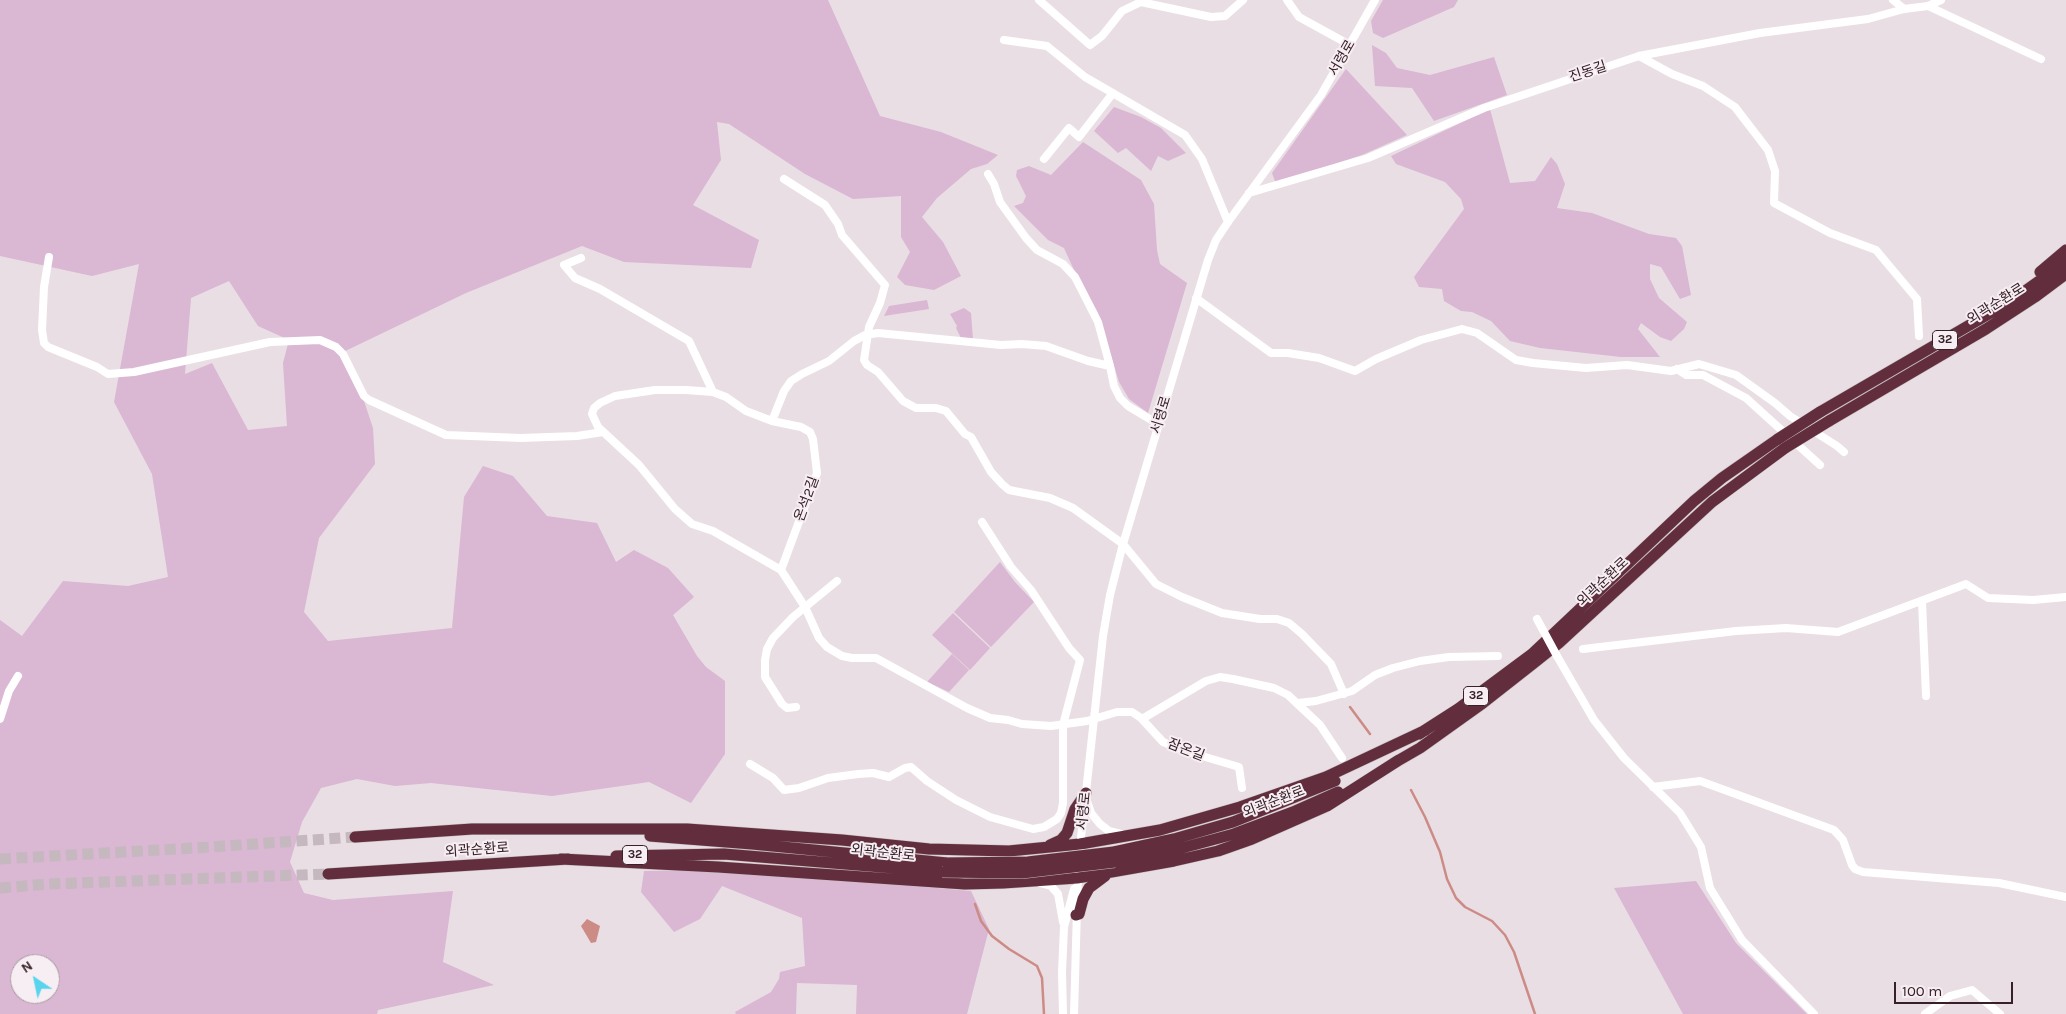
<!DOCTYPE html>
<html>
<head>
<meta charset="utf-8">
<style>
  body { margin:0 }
  #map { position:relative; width:2066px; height:1014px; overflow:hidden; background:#e9dee4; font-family:Karla,sans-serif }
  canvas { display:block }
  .north { position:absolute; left:10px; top:954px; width:50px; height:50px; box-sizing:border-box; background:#f6eef2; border:1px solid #aa9ca1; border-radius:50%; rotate:326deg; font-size:14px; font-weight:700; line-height:20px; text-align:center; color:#372028 }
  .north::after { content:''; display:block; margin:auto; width:18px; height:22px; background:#58d5ed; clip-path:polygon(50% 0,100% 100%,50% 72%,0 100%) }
  .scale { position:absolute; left:1894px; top:982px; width:119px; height:22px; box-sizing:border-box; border:2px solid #372028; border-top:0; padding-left:6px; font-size:15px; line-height:18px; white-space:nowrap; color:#372028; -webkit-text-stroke:4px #f6eef2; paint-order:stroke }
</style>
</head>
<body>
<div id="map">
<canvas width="2066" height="1014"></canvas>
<div class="north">N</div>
<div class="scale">100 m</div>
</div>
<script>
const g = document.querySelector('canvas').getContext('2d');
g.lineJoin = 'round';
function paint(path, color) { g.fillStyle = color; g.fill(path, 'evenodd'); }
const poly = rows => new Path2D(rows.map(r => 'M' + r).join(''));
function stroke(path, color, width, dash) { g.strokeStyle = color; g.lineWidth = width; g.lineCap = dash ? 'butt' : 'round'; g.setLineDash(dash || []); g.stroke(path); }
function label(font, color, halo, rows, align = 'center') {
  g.font = font + ' Karla,"Noto Sans KR",sans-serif'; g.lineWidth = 4; g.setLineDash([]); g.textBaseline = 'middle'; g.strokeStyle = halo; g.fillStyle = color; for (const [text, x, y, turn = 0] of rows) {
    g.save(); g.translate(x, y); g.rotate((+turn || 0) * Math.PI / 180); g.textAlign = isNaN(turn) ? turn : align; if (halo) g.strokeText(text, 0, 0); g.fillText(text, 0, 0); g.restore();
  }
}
const green = poly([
  [0,0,828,0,880,116,941,132,998,155,987,164,971,169,937,198,922,217,943,242,961,276,934,290,905,285,897,277,910,252,901,237,901,196,853,199,805,174,729,124,717,122,721,160,693,205,759,240,751,268,624,262,582,246,466,293,339,354,359,386,373,428,375,464,319,538,304,612,328,641,452,628,464,497,483,466,513,476,547,516,597,523,616,562,634,550,668,568,694,597,673,615,697,656,706,667,725,681,725,754,691,803,649,782,552,796,431,783,395,786,357,779,321,788,302,822,290,862,304,893,333,900,453,891,443,962,494,985,378,1010,377,1014,0,1014,0,620,22,636,63,581,128,586,168,577,152,474,114,402,139,264,92,276,0,256],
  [229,281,258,326,289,340,283,363,287,426,248,430,212,363,185,374,191,298],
  [20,964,50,964,50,994,20,994],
  [1383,0,1458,0,1454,7,1383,38,1373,33,1371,21],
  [1372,45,1386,53,1397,68,1430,75,1494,57,1507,95,1434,121,1412,88,1375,86],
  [1346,69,1407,135,1362,155,1283,181,1275,181,1272,173],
  [1114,107,1141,117,1161,128,1186,153,1168,161,1158,156,1151,171,1126,148,1118,153,1094,131],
  [1490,109,1510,183,1535,181,1551,157,1557,164,1565,184,1557,208,1592,213,1649,234,1676,238,1682,246,1691,295,1680,299,1661,267,1650,264,1650,279,1659,298,1687,322,1684,329,1671,341,1660,337,1641,323,1638,329,1660,357,1621,357,1540,348,1510,341,1491,321,1472,312,1461,311,1444,301,1442,289,1419,287,1414,277,1464,209,1461,199,1445,182,1396,164,1391,156],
  [1083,142,1141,180,1154,204,1157,250,1160,264,1187,283,1148,413,1129,399,1119,382,1098,313,1074,270,1064,248,1048,240,1014,206,1023,203,1026,196,1016,176,1017,170,1029,166,1051,175],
  [927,300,929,309,884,316,889,306],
  [964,308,971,313,973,339,961,338,956,328,957,326,950,314],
  [1000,562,1015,582,1034,602,991,647,954,612],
  [953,613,990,648,970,670,932,635],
  [952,654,969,670,949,692,927,682],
  [731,870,971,891,989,929,967,1014,856,1014,857,985,797,983,796,1014,736,1014,735,1012,771,992,779,979,780,972,805,966,802,918,722,886,700,919,674,932,641,892,644,871],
  [1696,881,1736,943,1807,1014,1683,1014,1614,888]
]);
const water = poly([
  [587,919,600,926,596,942,591,943,581,926]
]);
const stream = poly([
  [1350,707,1370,734],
  [1411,790,1425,817,1440,852,1447,879,1456,898,1465,907,1492,921,1505,935,1514,952,1535,1014],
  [975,904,981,921,992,936,1009,949,1037,966,1042,978,1044,1014]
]);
const highwayTunnel = poly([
  [0,859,211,847,355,837],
  [0,888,49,884,328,874]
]);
const minor = poly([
  [1039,0,1090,45,1102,36,1122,11,1141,2,1211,17,1225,16,1243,0],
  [1287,0,1299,17,1350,45],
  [1893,0,1904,9],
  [1928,6,2041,59],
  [1004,40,1047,46,1085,77,1185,135,1202,159,1228,222],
  [1639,56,1672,74,1703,86,1735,107,1768,150,1775,171,1774,203,1830,233,1876,250,1917,299,1919,336],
  [1044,159,1069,128,1079,137,1113,93],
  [988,174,994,184,1000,202,1026,238,1037,250,1063,264,1075,277,1098,322,1110,366],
  [784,179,825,205,838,224,842,235,885,285,880,303,869,327,864,360,867,365,878,372,903,401,916,408,936,408,946,411,965,434,971,437,991,472,1002,484,1009,490,1050,498,1073,508,1123,544,1156,584,1182,597,1222,613,1260,619,1277,619,1289,623,1302,634,1331,664,1344,694],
  [1249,193,1368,158,1484,108,1639,56,1760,33,1868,19,1904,9,1928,6,1941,0],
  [49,257,44,287,42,330,44,343,48,347,97,367,108,374,134,372,270,342,320,340,336,347,343,354,364,396,369,400,446,435,521,438,577,436,603,432],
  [581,258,564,265,575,278,600,289,689,341,713,392],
  [1196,298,1271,353,1288,353,1319,358,1355,371,1376,359,1421,340,1462,329,1477,333,1516,360,1533,363,1586,368,1627,365,1671,371,1699,364,1736,375,1775,403,1790,416,1837,446,1844,452],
  [1677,369,1686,375,1703,375,1746,398,1820,465],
  [772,421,746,411,726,397,713,392,686,390,655,390,615,396,600,403,594,408,592,414,598,427,639,465,675,509,692,524,713,531,781,570],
  [1158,424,1128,406,1120,398,1114,386,1110,366,1088,361,1046,346,1022,344,1001,345,878,333,865,335,854,341,829,361,802,374,791,381,784,391,772,421,801,427,810,432,813,439,817,473,781,570,805,607,819,638,827,647,842,656,852,658,876,658,967,708,990,718,1008,720,1022,724,1051,726,1087,721,1117,712,1132,712,1141,718,1163,742,1185,751,1239,767,1242,788],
  [1922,601,1926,696],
  [1583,649,1736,631,1786,628,1838,632,1966,584,1988,598,2033,600,2066,597],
  [1557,656,1594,720,1624,758,1680,813,1701,847,1710,888,1742,940,1814,1014],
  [1298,703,1316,701,1352,691,1375,675,1393,668,1420,661,1449,657,1498,656],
  [796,707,787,708,782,704,765,677,765,660,767,649,773,638,793,617,837,581],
  [0,719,9,691,18,676],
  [1142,719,1206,681,1220,677,1233,679,1274,688,1288,695,1320,725,1342,758],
  [750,764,773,778,784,790,799,788,828,778,858,774,873,773,889,777,905,768,911,767,927,781,956,800,990,817,1033,829,1044,827,1057,819,1061,813,1063,803,1063,725,1080,660,1069,648,1031,590,1011,567,982,522],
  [1653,787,1700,781,1834,830,1843,840,1852,865,1855,869,1863,872,1999,883,2066,897],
  [1086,798,1091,813,1100,824,1109,831,1121,834],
  [1080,847,1103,636,1110,595,1123,544,1208,260,1216,240,1228,222,1321,95,1375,0],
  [1040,883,1051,886,1058,894,1063,922],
  [1063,1014,1062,972,1064,927,1074,889],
  [1074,1014,1078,874],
  [1925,1014,1950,996,1972,990,2000,1014]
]);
const highway = poly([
  [2040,272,2066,250],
  [1820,412,2011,301,2066,262],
  [1829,421,1986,329,2035,297,2066,274],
  [1419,734,1458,709,1532,654,1694,501,1722,478,1778,439],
  [1394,763,1420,748,1483,703,1534,663,1559,643,1712,502,1785,448],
  [556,829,687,829,842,840,929,849,1009,851,1080,844,1160,830,1240,807,1326,777,1426,730],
  [650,836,752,844,947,863],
  [355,837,472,829,562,829],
  [1050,845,1061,840,1067,833,1075,809,1086,793],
  [1114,852,1174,839,1233,822,1335,781],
  [616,856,724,854,942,872],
  [561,859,718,867,965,884,1003,883,1077,878,1174,861,1218,851,1252,839,1327,806,1399,760],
  [1115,862,1171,851,1234,834,1293,812,1338,792],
  [328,874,568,859],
  [1076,915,1079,914,1083,899,1089,888,1105,876]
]);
const minorBridge = poly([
  [1537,619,1557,656]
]);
const highwayBridge = poly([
  [1778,439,1820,412],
  [1785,448,1829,421],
  [947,863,1028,862,1114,852],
  [942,872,1022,873,1115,862]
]);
const shields = [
  [1945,340,25],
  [1476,696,25],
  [635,855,25]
];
const shieldNames = [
  ["32",1945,340],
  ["32",1476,696],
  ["32",635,855]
];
const streetNames = [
  ["서령로",1342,58,-60],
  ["진동길",1588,72,-18],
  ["외곽순환로",1996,304,-32],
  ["서령로",1161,415,-73],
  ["온석2길",807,499,-70],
  ["외곽순환로",1603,582,-43],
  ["잠온길",1186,750,21],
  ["외곽순환로",1274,802,-21],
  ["서령로",1084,811,-84],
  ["외곽순환로",477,850,-4],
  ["외곽순환로",883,853,6]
];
paint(green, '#dab7d3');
paint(water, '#cd8b86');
stroke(stream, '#cd8b86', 2.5);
stroke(highwayTunnel, '#c5b8be', 11, [11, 5.5]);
stroke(highway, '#c3bcbe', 12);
stroke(minor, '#fff', 8);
stroke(highway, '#622d3d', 11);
stroke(highwayBridge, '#c3bcbe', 12, []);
stroke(minorBridge, '#fff', 8);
stroke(highwayBridge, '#622d3d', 11);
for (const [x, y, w] of shields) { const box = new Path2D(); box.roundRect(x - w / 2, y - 9.5, w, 19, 4); g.fillStyle = '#f6eef2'; g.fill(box); stroke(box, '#372028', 1); }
label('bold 12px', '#372028', null, shieldNames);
label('14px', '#372028', '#f6eef2', streetNames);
</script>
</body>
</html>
